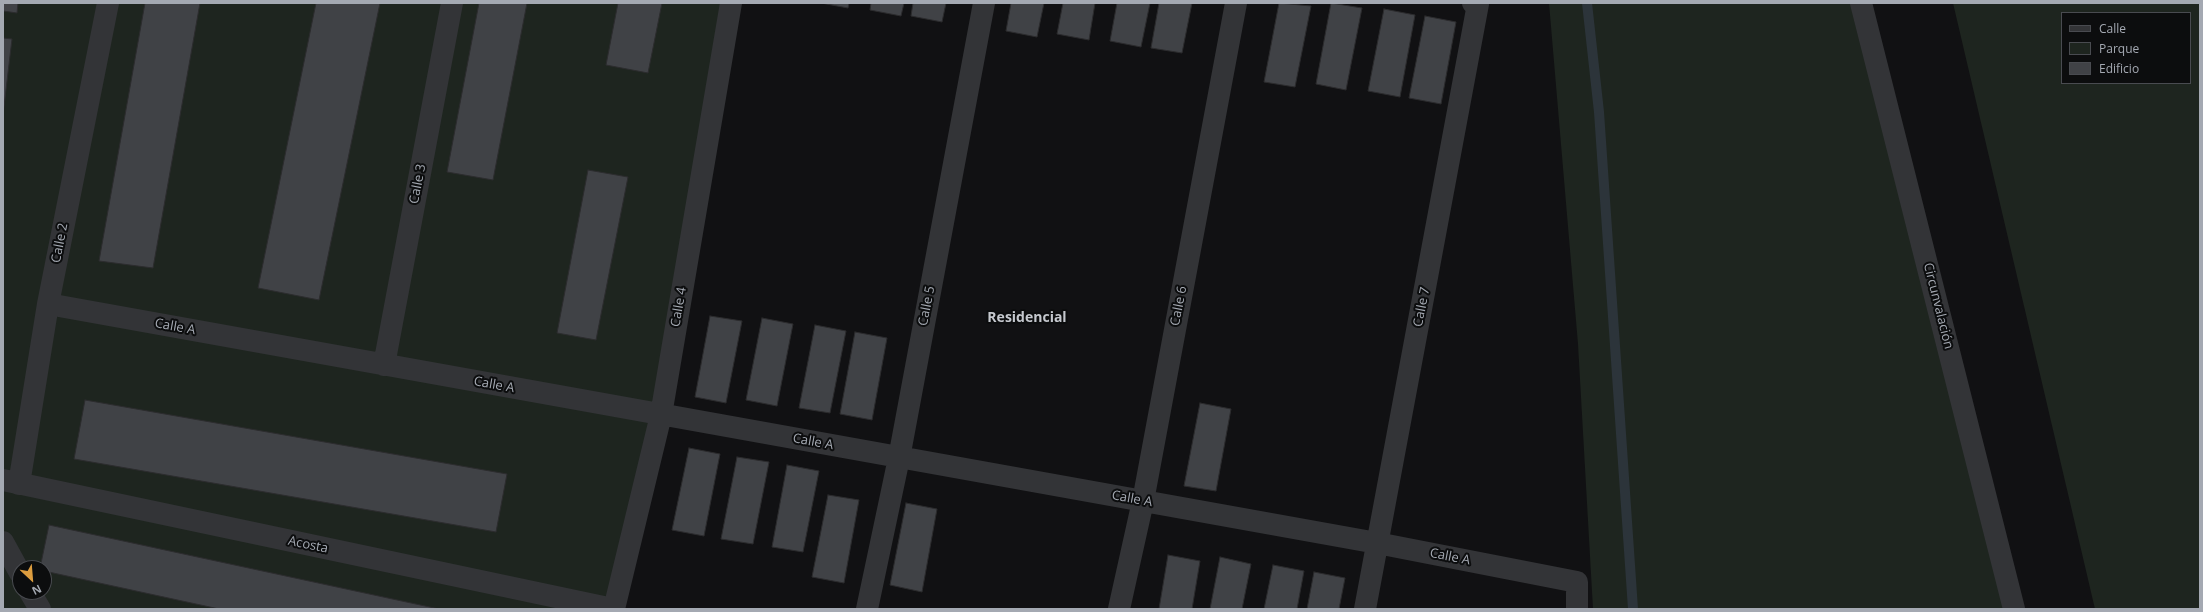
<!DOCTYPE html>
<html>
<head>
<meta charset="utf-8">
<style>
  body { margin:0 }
  #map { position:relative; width:2203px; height:612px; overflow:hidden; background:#111113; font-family:"Open Sans",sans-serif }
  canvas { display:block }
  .frame { position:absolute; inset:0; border:4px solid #a4a9b2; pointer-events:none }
  .legend { position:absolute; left:2061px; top:12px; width:130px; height:72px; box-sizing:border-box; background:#0c0d0e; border:1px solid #494b50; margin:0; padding:5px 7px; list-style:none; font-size:12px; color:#a4a9b2 }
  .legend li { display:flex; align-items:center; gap:8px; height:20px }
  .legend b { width:20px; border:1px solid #494b50 }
  .north { position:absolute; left:12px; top:560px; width:40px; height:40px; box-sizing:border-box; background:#0c0d0e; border:1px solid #494b50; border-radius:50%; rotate:154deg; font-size:11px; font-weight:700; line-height:16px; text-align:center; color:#a4a9b2 }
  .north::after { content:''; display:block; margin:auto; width:14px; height:18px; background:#dd9d3f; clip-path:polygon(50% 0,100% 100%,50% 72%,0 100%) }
</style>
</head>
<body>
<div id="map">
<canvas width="2203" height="612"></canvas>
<div class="frame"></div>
<ul class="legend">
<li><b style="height:5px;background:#333437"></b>Calle</li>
<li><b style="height:11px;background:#1e251f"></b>Parque</li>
<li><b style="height:11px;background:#404246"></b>Edificio</li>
</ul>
<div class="north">N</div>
</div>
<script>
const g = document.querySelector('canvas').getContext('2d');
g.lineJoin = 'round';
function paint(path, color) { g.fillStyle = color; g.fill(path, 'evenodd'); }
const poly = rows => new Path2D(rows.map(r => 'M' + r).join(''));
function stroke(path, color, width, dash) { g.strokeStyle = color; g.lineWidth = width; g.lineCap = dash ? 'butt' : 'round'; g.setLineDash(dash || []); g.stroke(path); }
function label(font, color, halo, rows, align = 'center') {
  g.font = font + ' "Open Sans",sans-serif'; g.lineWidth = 4; g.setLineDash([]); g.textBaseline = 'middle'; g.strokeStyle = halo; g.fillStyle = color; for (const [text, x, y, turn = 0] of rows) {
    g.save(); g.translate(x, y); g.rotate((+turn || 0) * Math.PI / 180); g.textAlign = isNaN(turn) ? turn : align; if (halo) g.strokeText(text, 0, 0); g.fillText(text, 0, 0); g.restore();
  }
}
const green = poly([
  [3,3,731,3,614,609,3,609],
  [20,568,44,568,44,592,20,592],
  [1549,3,1858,3,2005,609,1593,609,1578,344],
  [1953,3,2200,3,2200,609,2095,609],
  [2062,13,2190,13,2190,83,2062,83]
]);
const stream = poly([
  [1587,3,1599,112,1633,609]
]);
const building = poly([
  [3,3,18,3,17,13,3,11,3,3],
  [145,3,200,3,153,268,99,261,145,3],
  [316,3,380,3,319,300,258,288,316,3],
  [479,3,527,3,493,180,447,172,479,3],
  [618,3,662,3,648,73,606,65,618,3],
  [821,3,849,3,848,8,821,3],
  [871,3,904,3,901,16,870,10,871,3],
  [913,3,946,3,942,22,911,16,913,3],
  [1011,3,1044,3,1037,37,1006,31,1011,3],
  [1063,3,1095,3,1089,40,1057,34,1063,3],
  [1117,3,1150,3,1141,47,1110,41,1117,3],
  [1159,3,1192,3,1182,53,1151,48,1159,3],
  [1279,3,1311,6,1295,87,1264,82,1279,3],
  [1331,3,1362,8,1346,90,1316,84,1331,3],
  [1384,9,1415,15,1400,97,1368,91,1384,9],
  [1425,16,1456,22,1441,104,1409,98,1425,16],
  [3,38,12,39,3,115,3,38],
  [588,170,628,177,596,340,557,333,588,170],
  [710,316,742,321,726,403,695,397,710,316],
  [762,318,793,324,777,406,746,400,762,318],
  [815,325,846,331,830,413,799,408,815,325],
  [855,332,887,338,872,420,840,414,855,332],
  [85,400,507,474,496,532,74,459,85,400],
  [1200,403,1231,409,1216,491,1184,486,1200,403],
  [689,448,720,454,704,536,672,530,689,448],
  [737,457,769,462,753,544,721,539,737,457],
  [787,465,819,471,803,552,772,547,787,465],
  [828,495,859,500,844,583,812,577,828,495],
  [906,503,937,509,922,592,890,585,906,503],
  [49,525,439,609,219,609,44,571,44,568,40,568,49,525],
  [1168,555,1200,561,1192,609,1159,609,1168,555],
  [1220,557,1251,564,1242,609,1210,609,1220,557],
  [1273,565,1304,571,1297,609,1264,609,1273,565],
  [1314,572,1345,578,1339,609,1307,609,1314,572]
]);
const minor = poly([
  [48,304,1377,543,1577,582,1577,609],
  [384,365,452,3],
  [3,480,613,609],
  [19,484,48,304,108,3],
  [3,542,20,573],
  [30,592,40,609],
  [614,609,661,415,731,3],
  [867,609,899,458,984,3],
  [1119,609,1143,501,1236,3],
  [1365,609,1478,4,1473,3]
]);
const tertiary = poly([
  [1861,3,2014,609]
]);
const streetNames = [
  ["Calle 3",418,184,-79],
  ["Calle 2",60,243,-79],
  ["Calle 5",927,306,-79],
  ["Calle 6",1179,306,-79],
  ["Circunvalación",1938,306,76],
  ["Calle 4",679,307,-80],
  ["Calle 7",1422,307,-79],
  ["Calle A",175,327,10],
  ["Calle A",494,385,10],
  ["Calle A",813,442,10],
  ["Calle A",1132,499,10],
  ["Acosta",308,545,12],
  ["Calle A",1450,557,11]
];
const neighbourhoodNames = [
  ["Residencial",1027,318]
];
paint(green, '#1e251f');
stroke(stream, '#2c343a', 10);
paint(building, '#404246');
stroke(building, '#2c2c2e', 1);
stroke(minor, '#333437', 22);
stroke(tertiary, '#333437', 22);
label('13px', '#a4a9b2', '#0c0d0e', streetNames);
label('bold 14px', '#c5c8ce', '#0c0d0e', neighbourhoodNames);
</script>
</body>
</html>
